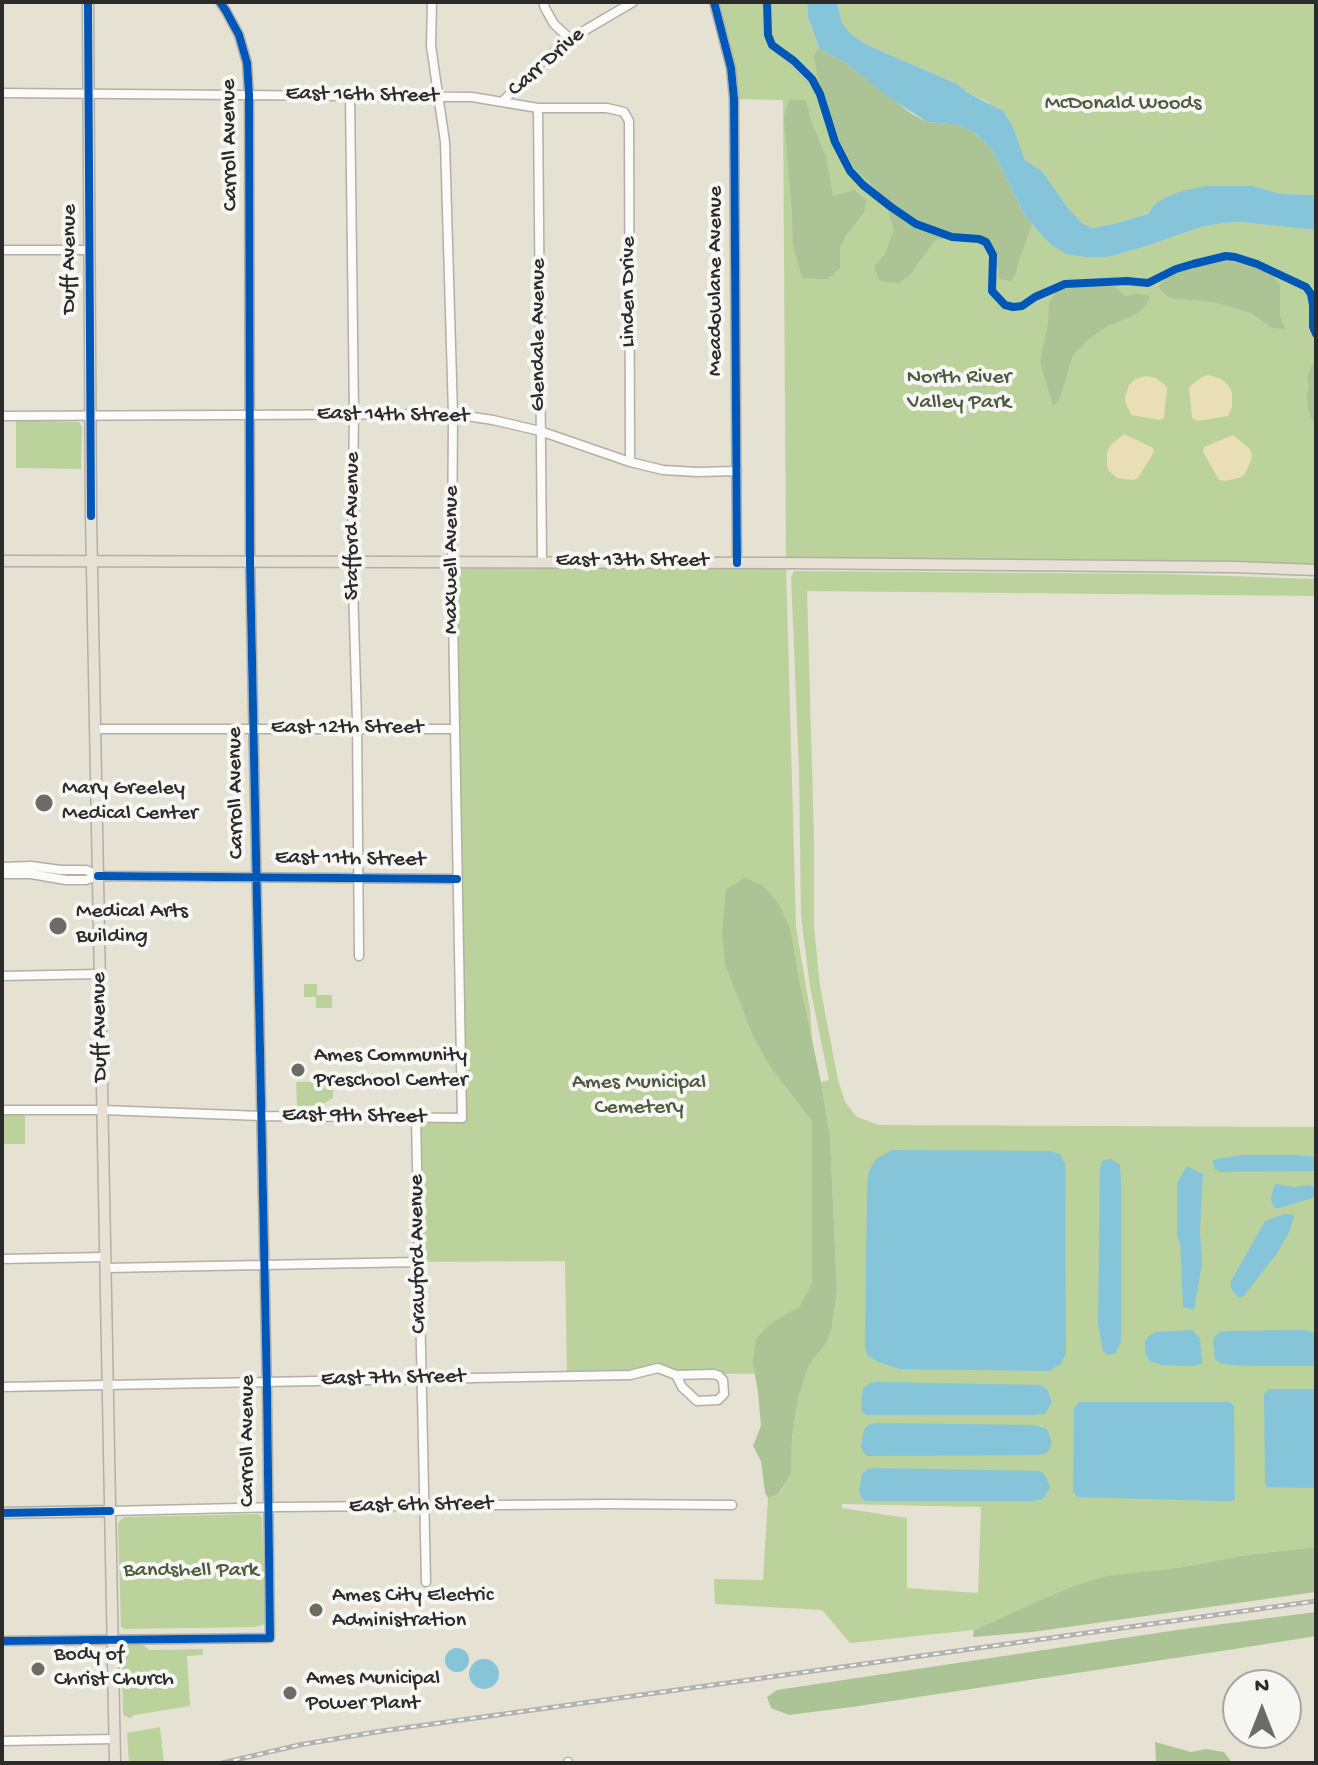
<!DOCTYPE html>
<html>
<head>
<meta charset="utf-8">
<style>
  body { margin:0 }
  #map { position:relative; width:1318px; height:1765px; overflow:hidden; background:#e5e2d4; font-family:"Gochi Hand",sans-serif }
  canvas { display:block }
  .frame { position:absolute; inset:0; border:4px solid #2b2b2b; pointer-events:none }
  .north { position:absolute; left:1222px; top:1669px; width:80px; height:80px; box-sizing:border-box; background:#f6f6f2; border:2px solid #a5a5a2; border-radius:50%; rotate:0deg; font-size:22px; font-weight:700; line-height:32px; text-align:center; color:#2b2b2b }
  .north::after { content:''; display:block; margin:auto; width:28px; height:36px; background:#6c6b66; clip-path:polygon(50% 0,100% 100%,50% 72%,0 100%) }
</style>
</head>
<body>
<div id="map">
<canvas width="1318" height="1765"></canvas>
<div class="frame"></div>
<div class="north">N</div>
</div>
<script>
const g = document.querySelector('canvas').getContext('2d');
g.lineJoin = 'round';
function paint(path, color) { g.fillStyle = color; g.fill(path, 'evenodd'); }
const poly = rows => new Path2D(rows.map(r => 'M' + r).join(''));
function stroke(path, color, width, dash) { g.strokeStyle = color; g.lineWidth = width; g.lineCap = dash ? 'butt' : 'round'; g.setLineDash(dash || []); g.stroke(path); }
function label(font, color, halo, rows, align = 'center') {
  g.font = font + ' "Gochi Hand",sans-serif'; g.lineWidth = 8; g.setLineDash([]); g.textBaseline = 'middle'; g.strokeStyle = halo; g.fillStyle = color; for (const [text, x, y, turn = 0] of rows) {
    g.save(); g.translate(x, y); g.rotate((+turn || 0) * Math.PI / 180); g.textAlign = isNaN(turn) ? turn : align; if (halo) g.strokeText(text, 0, 0); g.fillText(text, 0, 0); g.restore();
  }
}
const green = poly([
  [714,2,807,2,808,17,819,48,1025,216,1050,244,1108,257,1147,246,1201,227,1223,223,1239,222,1316,230,1316,570,786,563,796,927,810,1010,832,1326,837,1291,830,1137,821,1082,829,1080,810,987,801,916,799,771,791,577,794,571,1169,574,1316,579,1316,596,807,591,814,837,814,927,820,986,838,1080,845,1102,857,1117,879,1125,1316,1127,1316,1547,1246,1555,1178,1568,1025,1607,974,1630,850,1643,822,1610,715,1604,714,1579,763,1580,768,1498,780,1494,791,1474,792,1438,798,1399,806,1373,714,1374,668,1371,567,1376,565,1261,419,1262,416,1118,461,1118,452,561,786,562,783,100,734,99],
  [842,1504,981,1507,978,1593,907,1588,907,1518,842,1508],
  [837,2,1316,2,1316,195,1281,194,1253,186,1154,205,1148,214,1113,224,1092,228,1082,223,1068,208,1042,171,1025,160,1013,127,988,102,968,93,957,84,865,44,851,34,842,23],
  [16,420,79,422,82,427,81,469,16,468],
  [304,984,317,984,317,995,332,995,332,1008,316,1008,316,997,304,997],
  [333,1081,333,1098,321,1105,297,1106,296,1082],
  [2,1110,25,1110,25,1144,2,1144],
  [259,1514,262,1518,265,1621,263,1625,254,1627,125,1629,121,1627,118,1524,121,1519,125,1517],
  [127,1645,143,1645,149,1650,203,1649,203,1655,187,1656,190,1706,134,1715,132,1717,129,1718,123,1715,122,1651,123,1648],
  [160,1727,164,1763,129,1763,127,1733]
]);
const forest = poly([
  [819,48,847,64,912,114,927,122,960,125,976,134,992,149,1025,216,1032,224,1018,263,1016,273,1011,281,999,279,998,268,983,246,968,238,946,238,934,241,910,275,899,283,880,281,874,267,885,254,894,230,889,212,877,190,855,169,838,139,817,74,814,57],
  [789,100,806,100,811,121,826,157,833,196,854,190,866,200,864,213,846,235,840,247,840,268,828,279,802,278,793,244,792,212,784,118],
  [1225,259,1244,261,1270,273,1280,285,1280,317,1286,329,1272,328,1251,313,1214,302,1169,298,1158,287,1168,276,1196,266],
  [1082,285,1115,286,1124,296,1137,294,1150,296,1146,305,1136,314,1106,327,1089,339,1073,355,1059,400,1053,406,1040,362,1048,324,1049,302,1057,291],
  [1316,362,1316,428,1308,409,1307,396,1309,387,1307,377,1313,363],
  [745,878,762,885,778,903,790,928,799,980,821,1082,830,1137,837,1291,832,1326,826,1343,809,1364,798,1399,792,1438,791,1474,779,1494,768,1498,765,1493,761,1461,753,1446,761,1426,758,1392,753,1363,756,1339,770,1324,800,1306,812,1284,812,1121,772,1069,753,1036,725,964,722,934,726,889],
  [1316,1547,1316,1592,1032,1632,973,1637,974,1630,1025,1607,1074,1586,1107,1576,1178,1568,1246,1555],
  [1316,1612,1316,1636,1241,1648,852,1707,789,1715,771,1708,767,1697,777,1690,1184,1629],
  [1155,1742,1191,1752,1206,1749,1224,1752,1232,1763,1156,1763]
]);
const sand = poly([
  [1209,375,1221,379,1228,385,1232,392,1232,407,1228,416,1197,421,1192,418,1189,387,1202,377],
  [1146,376,1156,378,1167,387,1164,418,1160,420,1131,415,1126,404,1125,396,1129,385,1135,379],
  [1124,434,1153,448,1154,452,1138,478,1133,480,1117,478,1108,470,1107,464,1107,452,1111,445],
  [1233,435,1249,448,1252,454,1251,461,1245,474,1239,478,1225,481,1219,480,1203,452,1204,447]
]);
const water = poly([
  [807,2,837,2,842,23,851,34,865,44,957,84,968,93,1003,111,1013,127,1025,160,1042,171,1068,208,1082,223,1092,228,1113,224,1148,214,1154,205,1163,199,1182,191,1206,186,1253,186,1281,194,1316,195,1316,230,1239,222,1223,223,1201,227,1147,246,1108,257,1086,257,1066,254,1050,244,1025,216,992,149,976,134,960,125,927,122,890,98,847,64,819,48,808,17],
  [892,1150,1050,1151,1060,1154,1065,1164,1066,1353,1061,1364,1049,1371,899,1369,879,1362,867,1355,865,1345,867,1187,869,1171,876,1159],
  [1241,1155,1297,1155,1316,1157,1316,1171,1219,1172,1214,1168,1213,1160],
  [1111,1159,1120,1165,1121,1181,1121,1342,1116,1353,1108,1355,1103,1351,1098,1324,1100,1170,1102,1161],
  [1187,1166,1203,1174,1200,1231,1202,1263,1194,1310,1183,1307,1180,1241,1177,1238,1177,1183],
  [1275,1184,1294,1187,1310,1185,1313,1186,1316,1191,1313,1198,1279,1208,1275,1208,1272,1204,1271,1197],
  [1285,1214,1294,1215,1290,1230,1278,1252,1244,1296,1239,1298,1232,1290,1230,1283,1265,1221],
  [1192,1330,1200,1338,1202,1364,1192,1366,1161,1365,1150,1361,1145,1353,1145,1341,1151,1334,1156,1332],
  [1303,1330,1316,1333,1316,1366,1251,1366,1221,1364,1215,1359,1213,1338,1220,1332,1230,1331],
  [877,1382,1040,1385,1047,1389,1052,1402,1045,1414,1034,1415,866,1415,862,1411,861,1405,863,1388,870,1383],
  [1269,1389,1316,1389,1316,1488,1267,1487,1265,1484,1264,1394],
  [1079,1402,1229,1402,1234,1406,1235,1499,1232,1501,1217,1501,1078,1497,1073,1492,1074,1408],
  [877,1423,1034,1425,1047,1429,1052,1442,1049,1450,1045,1454,1035,1455,867,1456,863,1452,861,1446,864,1429,870,1424],
  [875,1468,1039,1471,1045,1475,1050,1487,1043,1499,1033,1501,865,1501,861,1497,859,1491,862,1474,868,1469],
  '445 1660a12 12 0 1 1 24 0a12 12 0 1 1-24 0Z',
  '469 1674a15 15 0 1 1 30 0a15 15 0 1 1-30 0Z'
]);
const minor = poly([
  [543,2,545,8,554,24,570,39],
  [714,2,731,68,734,99,737,563],
  [2,93,472,97,538,108,607,108,624,112,629,121,630,462],
  [350,96,354,414,352,552,357,721,359,956],
  [503,101,538,65,570,39,633,2],
  [538,108,542,562],
  [2,250,89,250],
  [2,416,453,414,493,420,540,431,630,462,663,470,697,472,737,471],
  [95,729,455,729],
  [2,867,31,866,61,870,86,870,97,875],
  [2,874,31,874,66,880,86,880,98,876,457,879],
  [2,976,100,974],
  [2,1110,102,1110,261,1116,462,1118,452,561,453,414,445,142,431,46,432,2],
  [416,1118,426,1582],
  [2,1259,105,1257],
  [105,1268,419,1262],
  [2,1387,630,1375,658,1368,676,1375,714,1374,719,1376,723,1380,724,1394,718,1400,697,1401,682,1387,676,1375],
  [110,1511,280,1507,610,1504,732,1505],
  [2,1641,270,1638,267,1392,250,561,249,95,247,63,239,35,226,11,220,2],
  [2,1741,114,1739],
  [568,1762,568,1763]
]);
const major = poly([
  [88,2,91,516,115,1763],
  [2,561,786,563,1234,567,1316,570],
  [2,1513,110,1511]
]);
const rail = poly([
  [222,1763,299,1745,382,1731,1316,1601]
]);
const cycleway = poly([
  [88,2,91,516],
  [714,2,731,68,734,99,737,563],
  [767,2,768,35,772,45,794,61,812,79,820,94,835,142,850,171,863,185,891,207,916,224,952,237,979,239,986,242,993,255,992,291,1005,305,1013,307,1022,306,1035,297,1065,284,1127,281,1148,283,1176,269,1193,264,1226,256,1235,257,1257,264,1306,287,1311,294,1313,305,1313,327,1316,334],
  [98,876,457,879],
  [2,1513,110,1511],
  [2,1641,270,1638,267,1392,250,561,249,95,247,63,239,35,226,11,220,2]
]);
const markers = [
  [44,803,10,"#6c6b66"],
  [58,926,10,"#6c6b66"],
  [298,1070,8,"#6c6b66"],
  [316,1610,8,"#6c6b66"],
  [38,1669,8,"#6c6b66"],
  [290,1693,8,"#6c6b66"]
];
const streetNames = [
  ["Carr Drive",547,63,-41],
  ["East 16th Street",362,96,1],
  ["Carroll Avenue",231,145,-91],
  ["Duff Avenue",71,259,-90],
  ["Meadowlane Avenue",717,281,-90],
  ["Linden Drive",630,292,-90],
  ["Glendale Avenue",540,335,-90],
  ["East 14th Street",393,416,1],
  ["Stafford Avenue",354,526,-90],
  ["Maxwell Avenue",453,560,-90],
  ["East 13th Street",632,562],
  ["East 12th Street",347,729],
  ["Carroll Avenue",237,793,-91],
  ["East 11th Street",350,860,1],
  ["Duff Avenue",101,1027,-91],
  ["East 9th Street",354,1117,1],
  ["Crawford Avenue",419,1254,-91],
  ["East 7th Street",393,1379,-1],
  ["Carroll Avenue",249,1441,-90],
  ["East 6th Street",421,1506,-1]
];
const parkNames = [
  ["McDonald Woods",1123,105],
  ["North River",959,379],
  ["Valley Park",959,404],
  ["Ames Municipal",639,1084],
  ["Cemetery",639,1109],
  ["Bandshell Park",191,1572]
];
const poiNames = [
  ["Mary Greeley",62,790],
  ["Medical Center",62,815],
  ["Medical Arts",76,913],
  ["Building",76,938],
  ["Ames Community",314,1057],
  ["Preschool Center",314,1082],
  ["Ames City Electric",332,1597],
  ["Administration",332,1622],
  ["Body of",54,1656],
  ["Christ Church",54,1681],
  ["Ames Municipal",306,1680],
  ["Power Plant",306,1705]
];
paint(green, '#bcd29d');
paint(forest, '#abc395');
paint(sand, '#eadeb6');
paint(water, '#86c4d9');
stroke(minor, '#b1afa6', 11);
stroke(major, '#b1afa6', 13);
stroke(minor, '#fbfbf9', 8);
stroke(major, '#e7e1d5', 10);
stroke(rail, '#b3b2b0', 5);
stroke(rail, '#f6f6f2', 2, [6]);
stroke(cycleway, '#0057b8', 8);
for (const [x, y, r, color] of markers) { const dot = new Path2D(); dot.arc(x, y, r, 0, 2 * Math.PI); g.fillStyle = color; g.fill(dot); stroke(dot, '#f6f6f2', 3); }
label('22px', '#2b2b2b', '#f6f6f2', streetNames);
label('22px', '#4d5940', '#f6f6f2', parkNames);
label('22px', '#2b2b2b', '#f6f6f2', poiNames, 'left');
</script>
</body>
</html>
